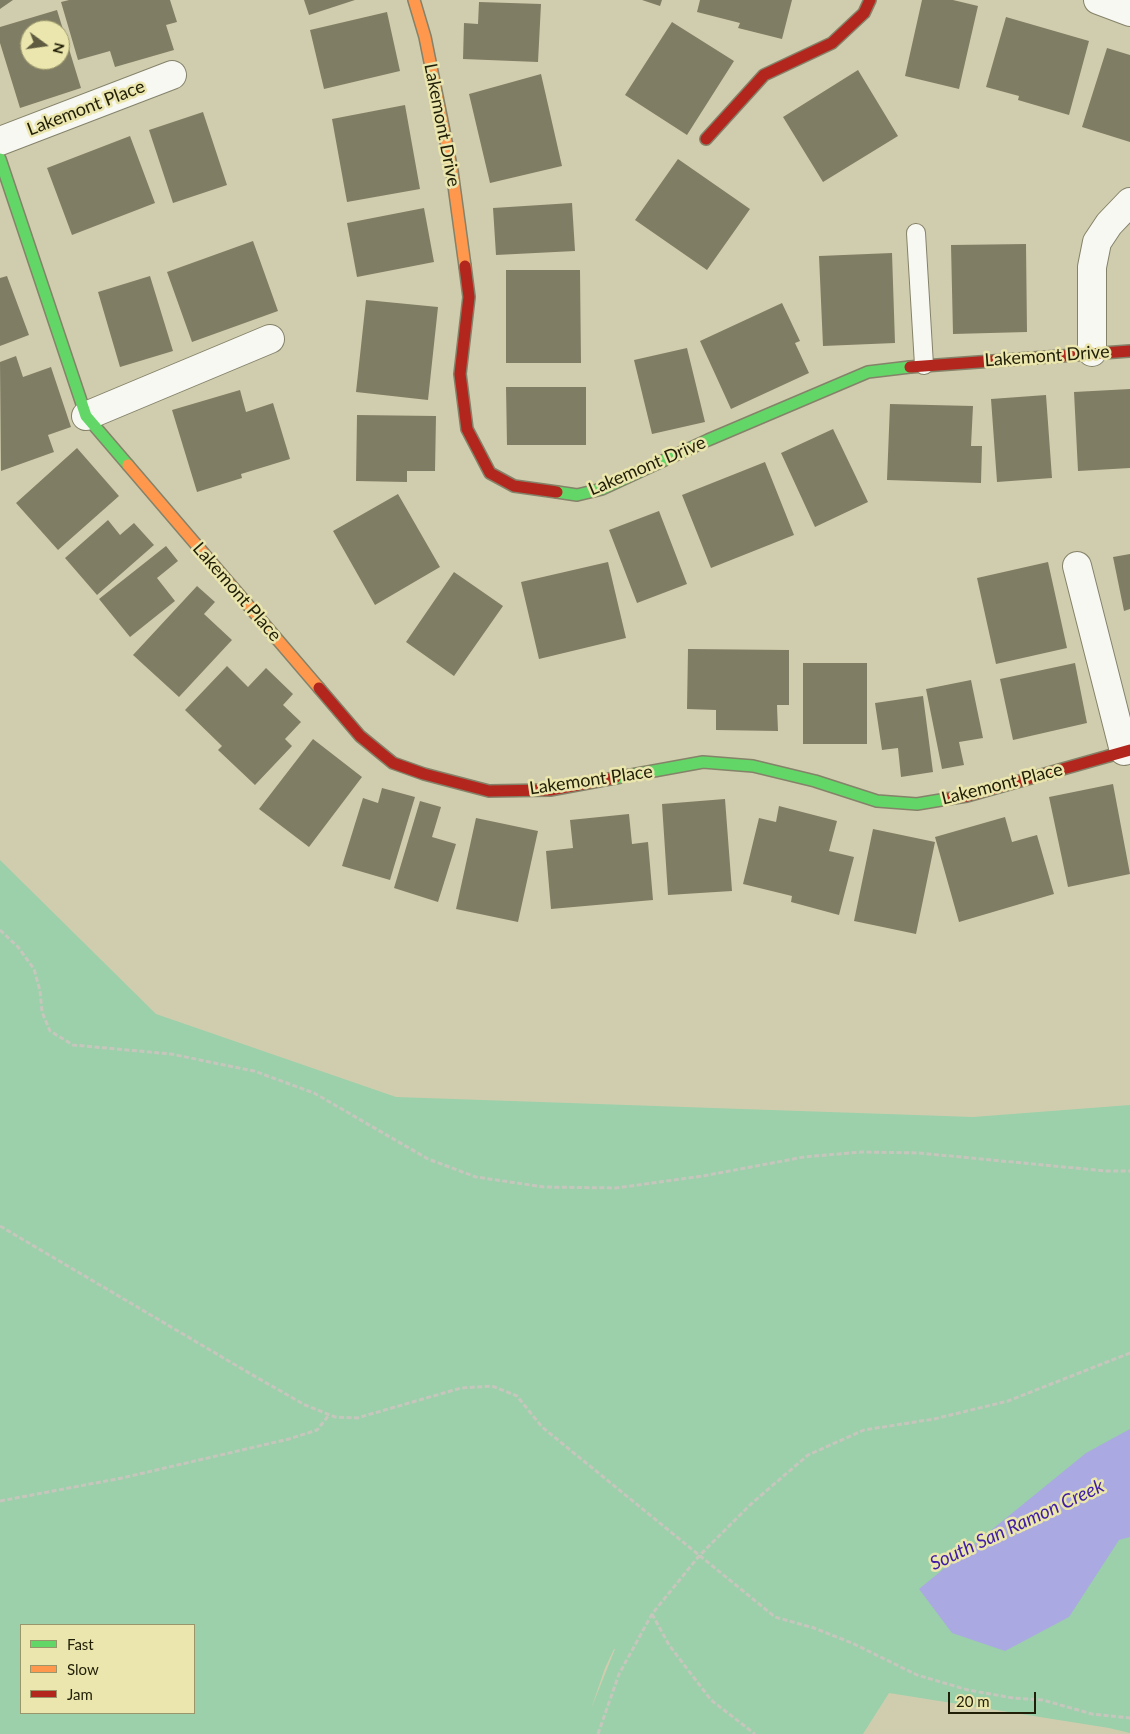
<!DOCTYPE html>
<html>
<head>
<meta charset="utf-8">
<style>
  body { margin:0 }
  #map { position:relative; width:1130px; height:1734px; overflow:hidden; background:#d0cdae; font-family:Lato,sans-serif }
  canvas { display:block }
  .legend { position:absolute; left:20px; top:1624px; width:175px; height:90px; box-sizing:border-box; background:#ebe6ad; border:1px solid #9a966b; margin:0; padding:6px 9px; list-style:none; font-size:15px; color:#201e07 }
  .legend li { display:flex; align-items:center; gap:10px; height:25px }
  .legend b { width:25px; border:1px solid #9a966b }
  .north { position:absolute; left:20px; top:20px; width:50px; height:50px; box-sizing:border-box; background:#ebe6ad; border:1px solid #9a966b; border-radius:50%; rotate:104deg; font-size:14px; font-weight:700; line-height:20px; text-align:center; color:#201e07 }
  .north::after { content:''; display:block; margin:auto; width:18px; height:22px; background:#5e5b41; clip-path:polygon(50% 0,100% 100%,50% 72%,0 100%) }
  .scale { position:absolute; left:948px; top:1692px; width:88px; height:22px; box-sizing:border-box; border:2px solid #201e07; border-top:0; padding-left:6px; font-size:15px; line-height:18px; white-space:nowrap; color:#201e07; -webkit-text-stroke:4px #ebe6ad; paint-order:stroke }
</style>
</head>
<body>
<div id="map">
<canvas width="1130" height="1734"></canvas>
<ul class="legend">
<li><b style="height:6px;background:#63d668"></b>Fast</li>
<li><b style="height:6px;background:#ff974d"></b>Slow</li>
<li><b style="height:6px;background:#b3261e"></b>Jam</li>
</ul>
<div class="north">N</div>
<div class="scale">20 m</div>
</div>
<script>
const g = document.querySelector('canvas').getContext('2d');
g.lineJoin = 'round';
function paint(path, color) { g.fillStyle = color; g.fill(path, 'evenodd'); }
const poly = rows => new Path2D(rows.map(r => 'M' + r).join(''));
function stroke(path, color, width, dash) { g.strokeStyle = color; g.lineWidth = width; g.lineCap = dash ? 'butt' : 'round'; g.setLineDash(dash || []); g.stroke(path); }
function label(font, color, halo, rows, align = 'center') {
  g.font = font + ' Lato,sans-serif'; g.lineWidth = 5; g.setLineDash([]); g.textBaseline = 'middle'; g.strokeStyle = halo; g.fillStyle = color; for (const [text, x, y, turn = 0] of rows) {
    g.save(); g.translate(x, y); g.rotate((+turn || 0) * Math.PI / 180); g.textAlign = isNaN(turn) ? turn : align; if (halo) g.strokeText(text, 0, 0); g.fillText(text, 0, 0); g.restore();
  }
}
const green = poly([
  [0,860,156,1014,396,1097,973,1117,1130,1105,1130,1733,1109,1728,889,1693,863,1734,0,1734],
  [21,1625,194,1625,194,1713,21,1713],
  [614,1649,615,1649,591,1709,605,1668]
]);
const water = poly([
  [1130,1429,1130,1537,1119,1540,1069,1617,1005,1651,952,1633,919,1589,1086,1453]
]);
const building = poly([
  [0,0,13,0,0,9],
  [69,0,170,0,177,22,166,25,174,50,115,67,110,51,78,60,61,2],
  [304,0,355,0,309,15],
  [642,0,662,0,660,6],
  [700,0,792,0,782,39,738,28,740,23,697,12],
  [922,0,953,0,978,6,959,89,905,76],
  [479,2,541,4,538,62,463,59,464,23,478,24],
  [57,10,81,88,20,108,0,43,0,27],
  [30,30,60,30,60,60,30,60],
  [387,12,400,71,324,89,310,30],
  [1006,17,1089,41,1069,115,1018,100,1019,96,986,87],
  [672,22,734,61,687,135,625,95],
  [1107,48,1130,55,1130,142,1082,127],
  [858,70,898,136,823,182,783,117],
  [541,74,562,166,490,183,469,94],
  [405,105,420,189,347,202,332,119],
  [203,112,227,185,173,203,149,130],
  [130,136,155,203,72,235,47,168],
  [678,159,750,209,707,270,635,220],
  [572,203,575,251,496,255,493,208],
  [424,208,434,262,357,277,347,223],
  [253,241,278,311,192,342,167,272],
  [1026,244,1027,332,953,334,951,245],
  [892,253,895,343,823,346,819,256],
  [506,270,580,270,581,363,506,363],
  [7,276,29,335,0,346,0,278],
  [150,276,173,351,120,367,98,292],
  [366,300,438,307,428,400,356,392],
  [782,303,800,341,795,343,809,373,731,409,700,341],
  [687,348,705,422,652,434,634,360],
  [16,356,23,377,51,367,71,427,48,435,54,452,1,471,0,362],
  [506,387,586,387,586,445,507,445],
  [1130,389,1130,468,1078,471,1074,392],
  [240,390,246,412,273,403,290,459,241,474,242,478,197,492,172,410],
  [1046,395,1052,478,997,482,991,399],
  [890,404,973,406,971,446,982,446,981,483,887,480],
  [357,415,436,416,435,471,407,471,407,482,356,481],
  [833,429,868,502,815,527,781,453],
  [77,448,119,496,58,550,16,503],
  [765,462,794,535,711,568,682,495],
  [398,494,440,567,375,605,333,531],
  [659,511,687,584,637,603,609,530],
  [108,520,120,535,134,523,154,545,97,595,65,558],
  [166,546,178,561,157,578,175,601,130,637,99,599],
  [1130,554,1130,609,1124,611,1113,557],
  [608,562,626,638,539,659,521,582],
  [1048,562,1067,648,996,664,977,578],
  [454,572,503,606,454,676,406,642],
  [197,586,215,602,204,614,232,640,179,697,133,655],
  [688,649,789,650,789,705,777,705,778,731,716,730,716,710,687,709],
  [803,663,867,663,867,744,803,744],
  [1075,663,1087,723,1013,740,1000,679],
  [227,666,248,687,266,668,293,694,283,705,301,722,285,739,292,746,255,785,218,750,222,746,185,710],
  [971,680,983,738,959,742,964,765,942,769,926,689],
  [923,696,933,772,901,777,898,748,882,750,875,703],
  [313,739,362,777,309,847,259,809],
  [1113,784,1130,874,1068,887,1049,797],
  [382,788,415,797,390,880,342,866,363,798,378,803],
  [725,799,732,891,668,895,662,804],
  [420,801,441,807,432,837,456,844,438,902,394,888],
  [779,806,837,821,829,851,854,857,839,915,791,902,792,896,743,884,759,818,776,822],
  [629,814,632,844,648,842,653,900,551,909,546,851,573,848,570,820],
  [1005,817,1012,842,1037,835,1054,894,959,922,935,837],
  [476,818,538,831,518,922,456,909],
  [873,829,935,842,916,934,854,921]
]);
const path = poly([
  [0,930,18,947,34,969,40,991,42,1012,50,1031,73,1045,171,1054,254,1071,314,1093,428,1159,476,1177,544,1187,616,1188,703,1176,804,1157,861,1152,919,1153,1106,1171,1130,1171],
  [0,1226,249,1373,305,1405,335,1417,357,1418,461,1388,492,1386,517,1396,542,1427,775,1617,814,1628,852,1643,917,1675,968,1690,1013,1698,1043,1700,1092,1714,1130,1718],
  [0,1501,122,1478,289,1439,317,1430,329,1415],
  [652,1614,669,1645,711,1700,755,1734],
  [598,1734,619,1674,652,1614,699,1556,751,1504,808,1455,864,1430,934,1419,1008,1401,1130,1353]
]);
const lane = poly([
  [916,233,924,365]
]);
const street = poly([
  [1098,0,1130,12],
  [0,141,172,75],
  [1092,352,1092,267,1097,242,1109,224,1130,202],
  [86,416,270,339],
  [1077,566,1124,751]
]);
const fast = poly([
  [0,159,86,416,128,465],
  [557,492,577,495,602,489,708,440,868,372,910,367],
  [615,778,703,762,753,766,815,781,877,801,917,804,947,799]
]);
const slow = poly([
  [414,0,425,37,452,171,465,266],
  [128,465,319,688]
]);
const jam = poly([
  [706,139,764,75,832,43,864,13,870,0],
  [465,266,469,297,460,374,467,429,490,473,514,486,557,492],
  [910,367,1130,351],
  [319,688,360,736,393,763,424,774,489,791,550,790,615,778],
  [947,799,967,796,1130,750]
]);
const streetNames = [
  ["Lakemont Place",86,108,-21],
  ["Lakemont Drive",442,125,79],
  ["Lakemont Drive",1047,356,-4],
  ["Lakemont Drive",647,466,-23],
  ["Lakemont Place",237,592,49],
  ["Lakemont Place",591,780,-8],
  ["Lakemont Place",1002,784,-14]
];
const waterNames = [
  ["South San Ramon Creek",1017,1525,-25]
];
paint(green, '#9bd0aa');
paint(water, '#aba9e2');
paint(building, '#807d65');
stroke(lane, '#848269', 20);
stroke(street, '#848269', 30);
stroke(fast, '#848269', 14);
stroke(slow, '#848269', 14);
stroke(jam, '#848269', 14);
stroke(path, '#c7c6bd', 3, [5, 2.5]);
stroke(lane, '#f8f8f3', 18);
stroke(street, '#f8f8f3', 28);
stroke(fast, '#63d668', 11);
stroke(slow, '#ff974d', 11);
stroke(jam, '#b3261e', 11);
label('18px', '#201e07', '#ebe6ad', streetNames);
label('italic 19px', '#3f1ca6', '#ebe6ad', waterNames);
</script>
</body>
</html>
